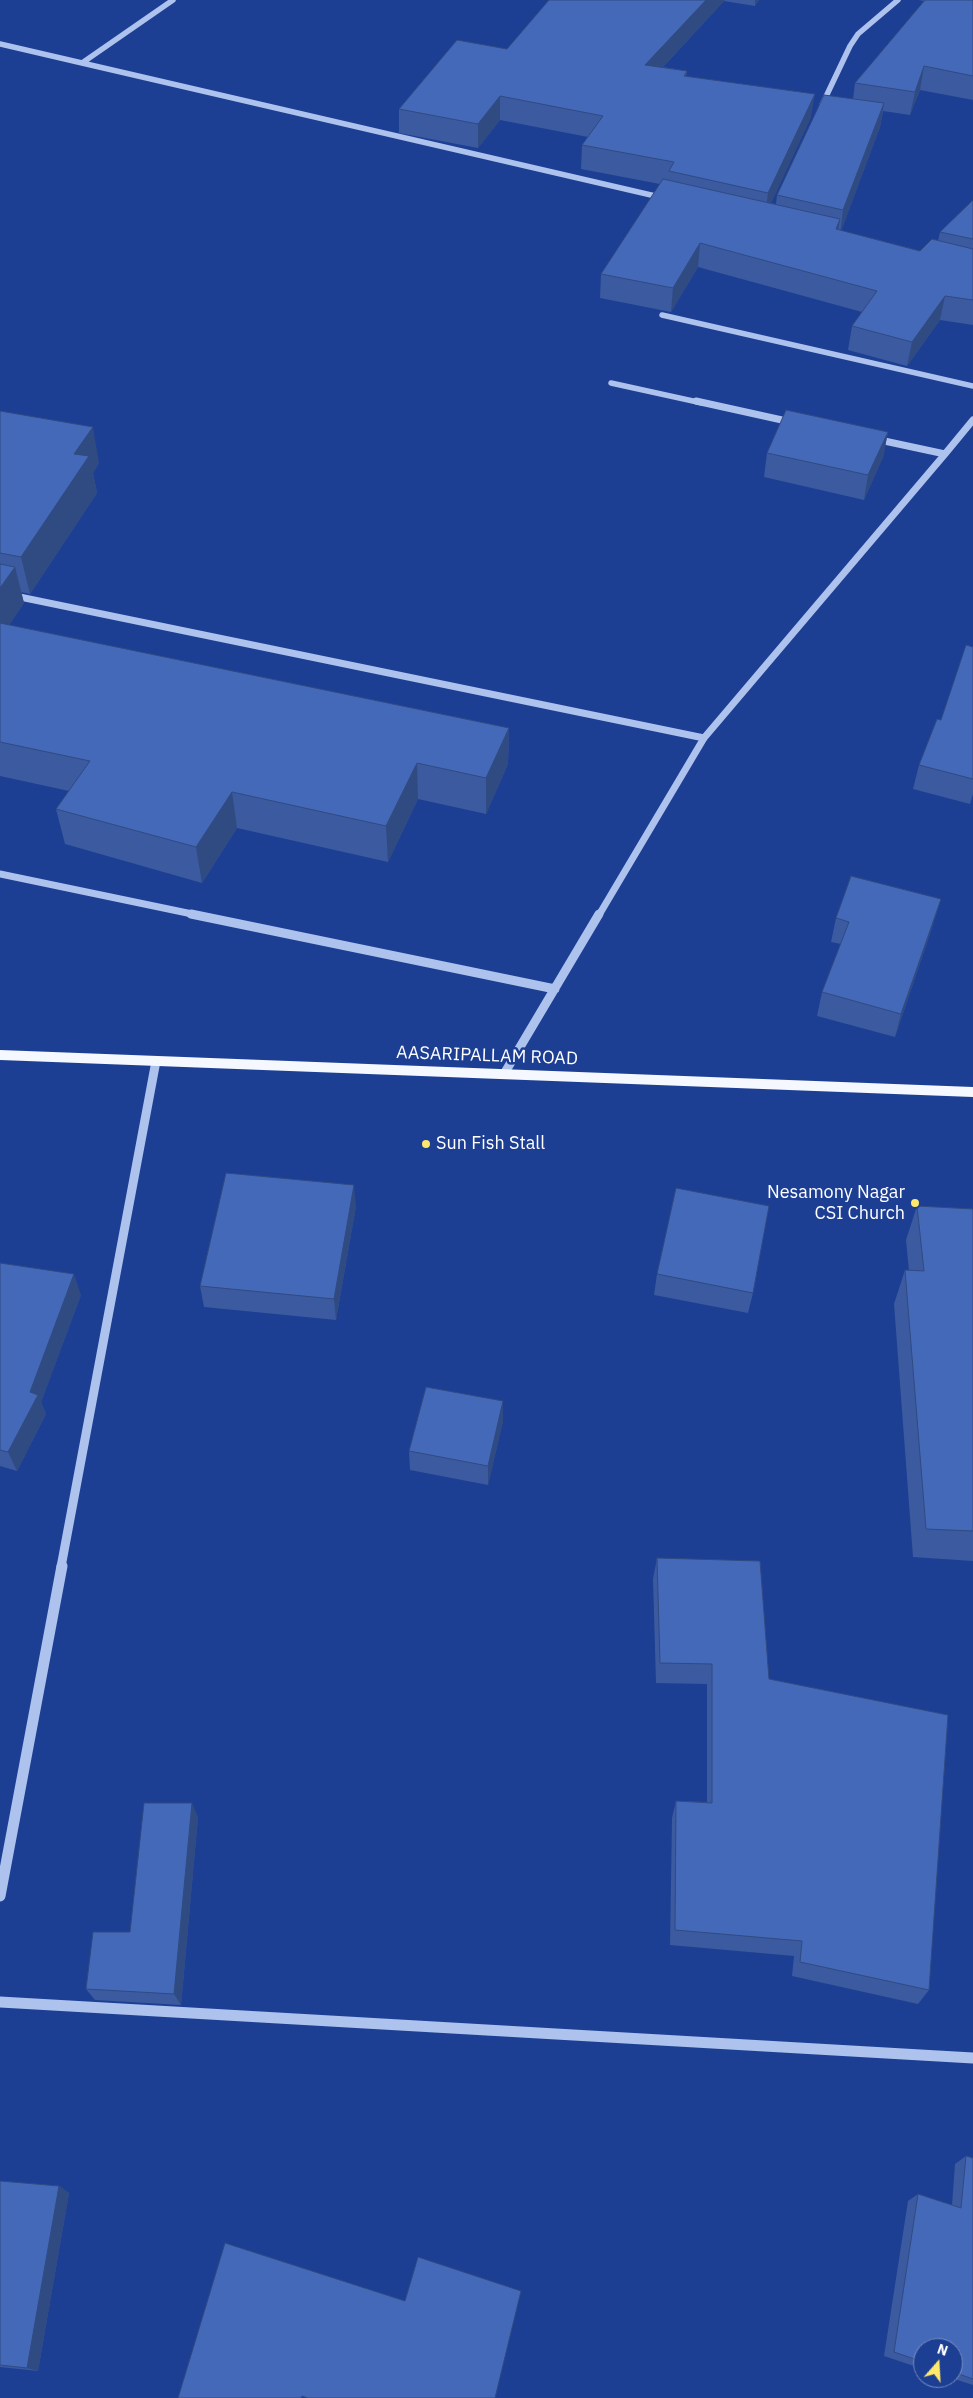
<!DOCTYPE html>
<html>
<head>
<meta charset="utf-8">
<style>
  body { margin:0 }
  #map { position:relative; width:973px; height:2398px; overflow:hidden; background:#1d3f93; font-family:"IBM Plex Sans",sans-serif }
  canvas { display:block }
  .north { position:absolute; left:913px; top:2338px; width:50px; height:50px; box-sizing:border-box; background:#1d3f93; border:1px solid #778cbe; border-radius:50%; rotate:19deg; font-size:14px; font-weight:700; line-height:20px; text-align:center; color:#fff }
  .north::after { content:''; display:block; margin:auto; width:18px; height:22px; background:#fee96c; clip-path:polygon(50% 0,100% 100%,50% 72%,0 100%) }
</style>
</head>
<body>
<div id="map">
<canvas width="973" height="2398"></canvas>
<div class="north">N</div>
</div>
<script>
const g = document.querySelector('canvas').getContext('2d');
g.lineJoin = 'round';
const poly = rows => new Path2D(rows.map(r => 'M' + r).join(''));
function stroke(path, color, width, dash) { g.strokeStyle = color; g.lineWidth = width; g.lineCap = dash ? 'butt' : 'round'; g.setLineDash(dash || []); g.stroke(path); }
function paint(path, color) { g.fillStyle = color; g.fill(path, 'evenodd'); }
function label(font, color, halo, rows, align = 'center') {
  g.font = font + ' "IBM Plex Sans",sans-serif'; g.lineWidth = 5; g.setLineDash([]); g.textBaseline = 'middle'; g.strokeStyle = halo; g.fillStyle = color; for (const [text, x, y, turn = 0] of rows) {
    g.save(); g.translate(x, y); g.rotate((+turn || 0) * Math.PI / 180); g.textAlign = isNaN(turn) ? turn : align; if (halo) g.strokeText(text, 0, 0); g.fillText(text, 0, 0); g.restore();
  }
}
const minorFar3 = poly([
  [0,44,82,63,173,0],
  [82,63,664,198],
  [822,105,850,46,858,34,898,0],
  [662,315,973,386],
  [611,383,702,403]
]);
const minorFar2 = poly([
  [696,401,791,422],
  [945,454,973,420],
  [0,593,704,738],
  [0,874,197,915],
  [599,915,704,738,945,454,875,439]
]);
const minorFar1 = poly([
  [191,914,555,989],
  [504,1074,599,914],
  [61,1567,156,1061]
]);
const minor = poly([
  [0,1896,62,1566],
  [0,2002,973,2058]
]);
const major = poly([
  [0,1050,973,1087,973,1097,0,1060,0,1050]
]);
const wall = poly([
  [549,0,759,0,755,6,724,1,663,67,687,71,686,76,811,117,771,203,776,204,777,195,853,99,855,83,924,1,918,0,973,0,973,100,920,90,910,115,883,111,880,127,841,231,920,251,938,241,940,232,973,200,973,325,940,320,907,366,848,350,852,326,862,312,698,267,671,312,600,298,601,274,660,184,581,169,582,145,588,137,500,120,478,148,399,133,399,109,507,49],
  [0,411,99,463,93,473,97,493,30,594,21,592,24,603,9,625,509,728,508,764,486,814,418,799,388,862,237,828,202,883,65,844,56,809,69,791,0,776],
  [888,432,883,457,864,500,764,477,767,453],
  [973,647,973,794,970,804,913,789,919,765,941,720],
  [836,918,934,922,895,1037,817,1016,822,992,841,944,831,942],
  [356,1206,336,1320,204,1307,200,1286],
  [917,1206,973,1209,973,1561,913,1557,894,1304,905,1270,909,1271,906,1240],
  [0,1263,81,1295,41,1402,46,1414,17,1471,0,1466],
  [657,1274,753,1293,748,1313,654,1295],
  [503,1421,488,1485,410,1470,409,1451],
  [657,1558,769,1679,929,1990,918,2004,792,1976,794,1956,670,1945,672,1818,676,1801,707,1802,707,1684,656,1683,653,1579],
  [198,1817,181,2005,95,2000,86,1989,130,1932],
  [966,2156,973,2158,973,2385,951,2378,953,2378,953,2348,923,2348,923,2369,884,2356,908,2201,918,2194,952,2205,955,2164],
  [0,2181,59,2186,69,2193,38,2371,0,2367]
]);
const shadedWall = poly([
  [706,0,725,0,643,88,645,65],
  [755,0,759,0,755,6],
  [924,66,920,90,910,115,915,92],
  [815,94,811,117,765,217,768,193],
  [500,96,500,120,478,148,478,124],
  [884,103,880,127,840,234,843,210],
  [840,219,836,243,836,229],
  [700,243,698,267,671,312,673,288],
  [945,296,940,320,907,366,912,342],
  [93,427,99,463,93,473,97,493,30,594,21,557,74,454],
  [888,432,883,457,864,500,868,475],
  [15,567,24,603,0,639,0,584],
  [509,728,508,764,486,814,486,778],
  [417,763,418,799,388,862,386,826],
  [232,792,237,828,202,883,196,847],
  [941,899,934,922,895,1037,901,1014],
  [354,1185,356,1206,336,1320,334,1299],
  [74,1274,81,1295,41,1402,46,1414,17,1471,8,1452],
  [503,1401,503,1421,488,1485,488,1466],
  [192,1803,198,1817,181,2005,174,1994],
  [59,2186,69,2193,38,2371,27,2368]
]);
const building = poly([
  [549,0,706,0,645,65,687,71,684,76,815,94,768,193,669,171,674,162,582,145,603,116,500,96,478,124,399,109,457,40,507,49,549,0],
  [925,0,973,0,973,76,924,66,915,92,855,83,925,0],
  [824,95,884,103,843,210,777,195,824,95],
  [663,179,840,219,836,229,920,251,932,239,973,249,973,300,945,296,912,342,852,326,877,291,700,243,673,288,601,274,663,179],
  [973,200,973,239,940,232,973,200],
  [786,410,888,432,868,475,767,453,786,410],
  [0,411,93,427,74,454,89,456,21,557,0,553,0,411],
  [0,564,15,567,0,588,0,564],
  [0,623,509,728,486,778,417,763,386,826,232,792,196,847,56,809,90,761,0,742,0,623],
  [966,645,973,647,973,779,919,765,937,719,941,720,966,645],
  [851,876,941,899,901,1014,822,992,849,922,836,918,851,876],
  [226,1173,354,1185,334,1299,200,1286,226,1173],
  [676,1188,769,1206,753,1293,657,1274,676,1188],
  [917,1206,973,1209,973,1531,926,1529,905,1270,924,1271,917,1206],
  [0,1263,74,1274,30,1392,38,1395,8,1452,0,1450,0,1263],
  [426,1387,503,1401,488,1466,409,1451,426,1387],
  [657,1558,760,1561,769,1679,948,1715,929,1990,800,1962,802,1941,675,1930,676,1801,712,1803,712,1664,660,1663,657,1558],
  [144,1803,192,1803,174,1994,86,1989,93,1932,130,1932,144,1803],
  [966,2156,973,2158,973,2379,953,2372,953,2348,923,2348,923,2362,894,2352,918,2194,961,2208,966,2156],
  [0,2181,59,2186,27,2368,0,2365,0,2181],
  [225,2243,405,2301,418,2257,521,2291,495,2398,308,2398,302,2396,301,2398,178,2398,225,2243]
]);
const markers = [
  [426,1144,5,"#fee96c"],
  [915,1203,5,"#fee96c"]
];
const streetNames = [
  ["AASARIPALLAM ROAD",487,1056,2]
];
const poiNames = [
  ["Sun Fish Stall",436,1144],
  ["Nesamony Nagar",905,1193,"right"],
  ["CSI Church",905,1214,"right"]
];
stroke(minorFar3, '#aec2ee', 5.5);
stroke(minorFar2, '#aec2ee', 7);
stroke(minorFar1, '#aec2ee', 9);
stroke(minor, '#aec2ee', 11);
paint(major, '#f5f8ff');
paint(wall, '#3b5a9f');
paint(shadedWall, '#304a82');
paint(building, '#4569b9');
stroke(building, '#304a82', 1);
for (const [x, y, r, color] of markers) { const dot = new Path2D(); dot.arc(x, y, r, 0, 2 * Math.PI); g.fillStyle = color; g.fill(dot); stroke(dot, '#1d3f93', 2); }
label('18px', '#fff', '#1d3f93', streetNames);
label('18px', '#fff', '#1d3f93', poiNames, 'left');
</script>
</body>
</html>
